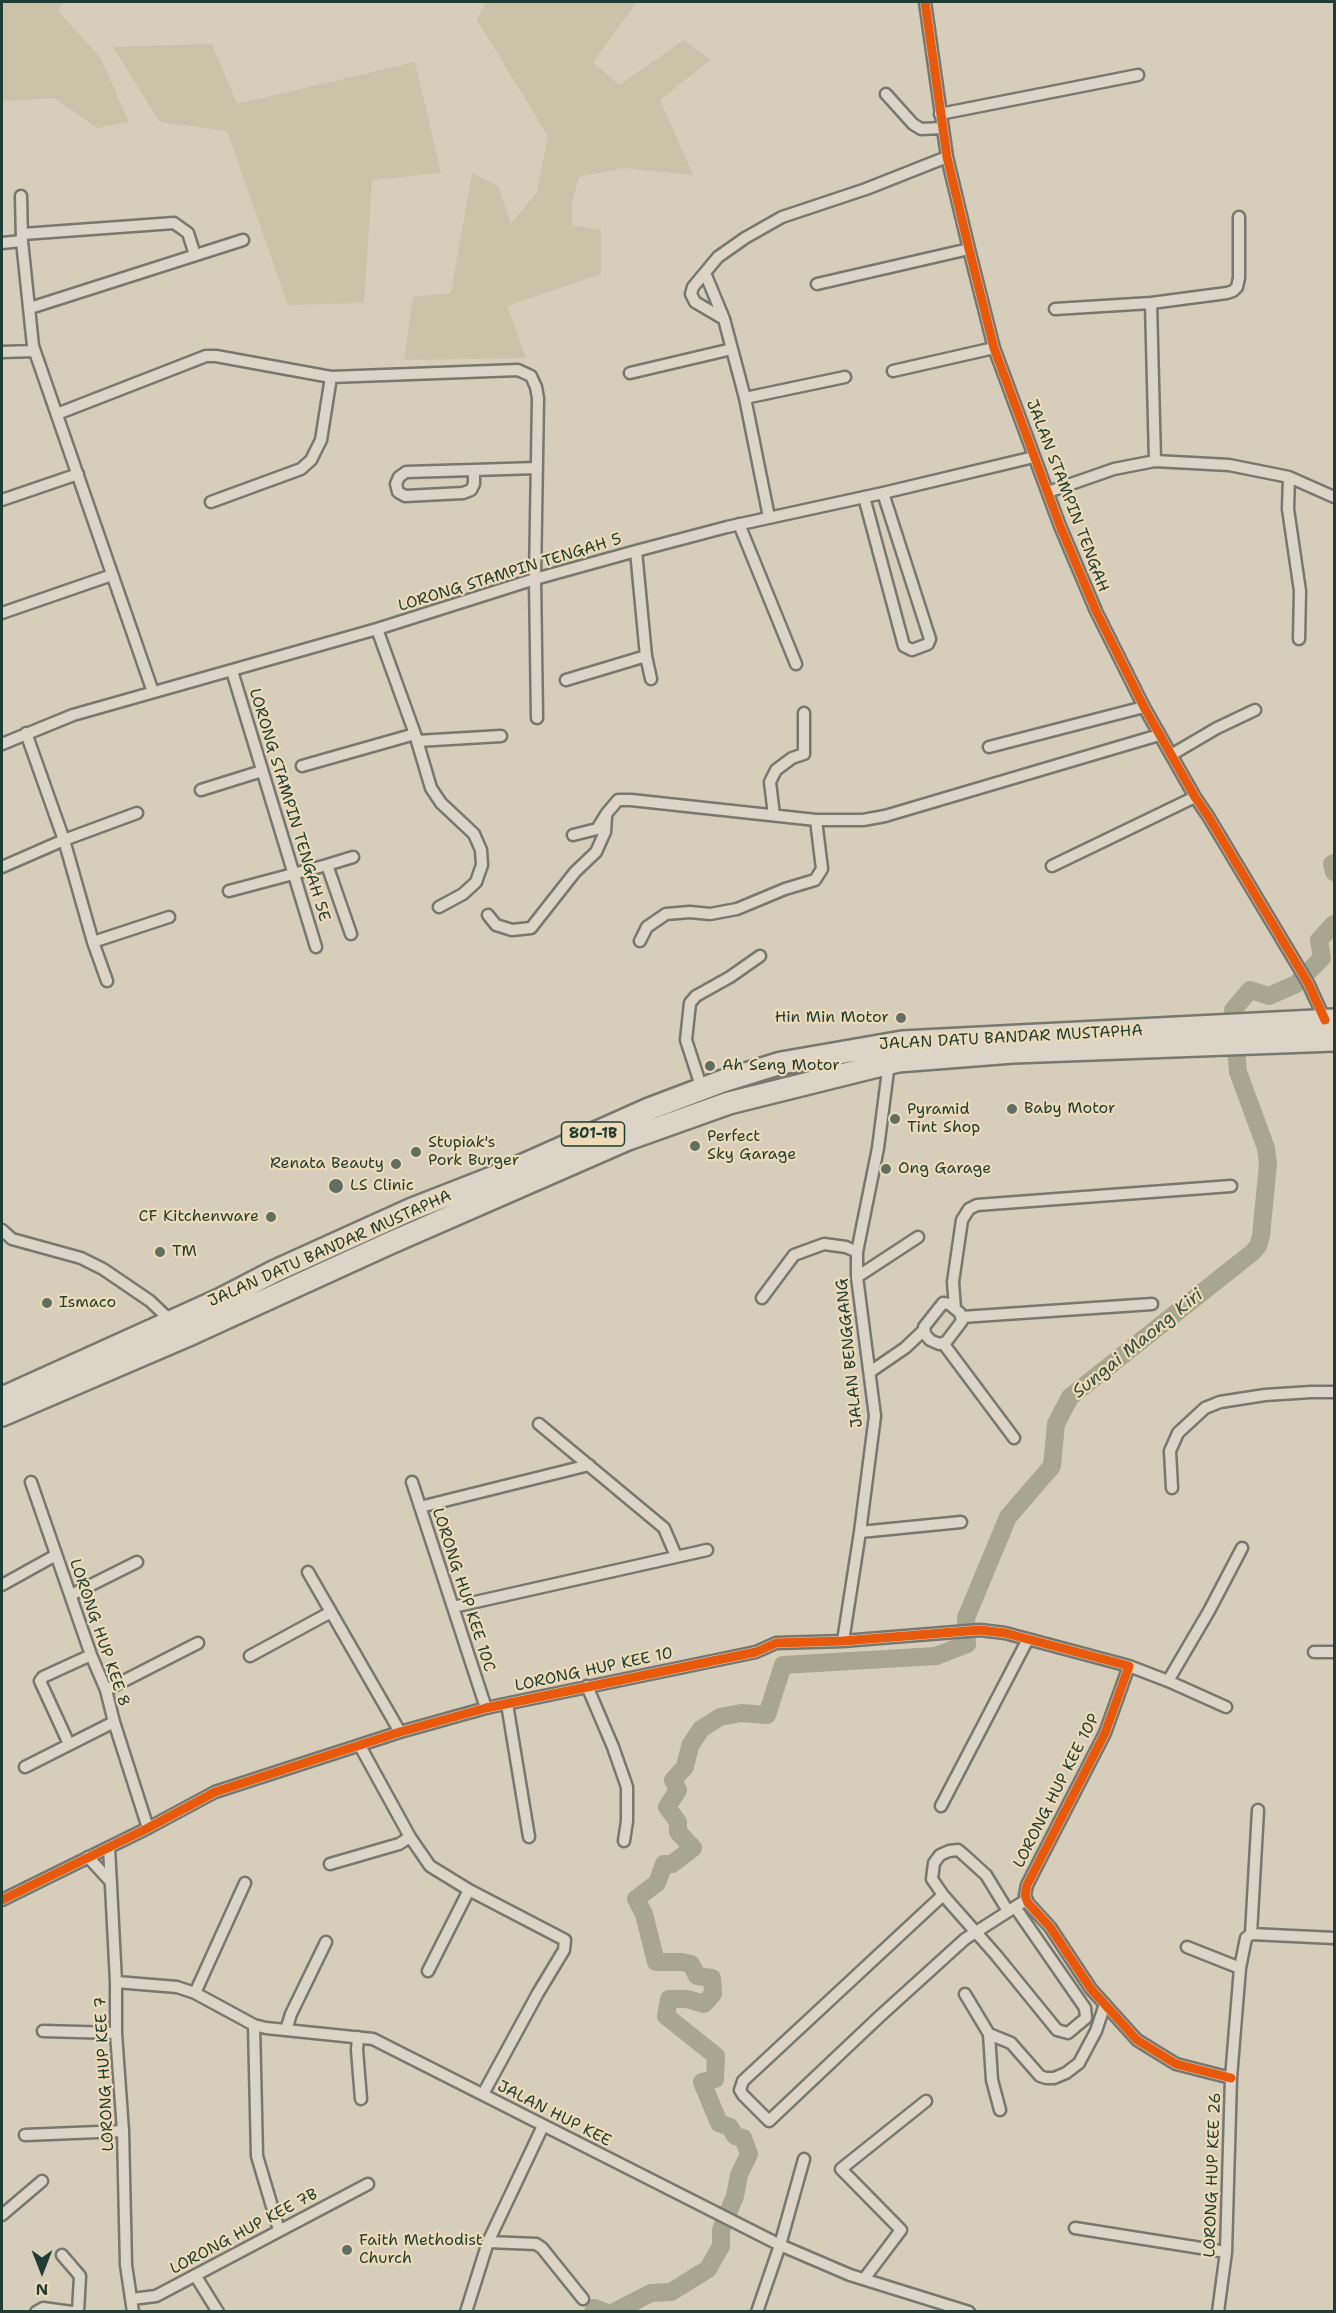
<!DOCTYPE html>
<html>
<head>
<meta charset="utf-8">
<style>
  body { margin:0 }
  #map { position:relative; width:1336px; height:2313px; overflow:hidden; background:#d6cdbb; font-family:"Shantell Sans",sans-serif }
  canvas { display:block }
  .frame { position:absolute; inset:0; border:3px solid #1f3d34; pointer-events:none }
  .north { position:absolute; left:12px; top:2241px; width:60px; height:60px; -webkit-text-stroke:4px #eddbb8; paint-order:stroke; rotate:180deg; font-size:16px; font-weight:700; line-height:24px; text-align:center; color:#1f3d34 }
  .north::after { content:''; display:block; margin:auto; width:21px; height:27px; background:#1f3d34; clip-path:polygon(50% 0,100% 100%,50% 72%,0 100%) }
</style>
</head>
<body>
<div id="map">
<canvas width="1336" height="2313"></canvas>
<div class="frame"></div>
<div class="north">N</div>
</div>
<script>
const g = document.querySelector('canvas').getContext('2d');
g.lineJoin = 'round';
function paint(path, color) { g.fillStyle = color; g.fill(path, 'evenodd'); }
const poly = rows => new Path2D(rows.map(r => 'M' + r).join(''));
function stroke(path, color, width, dash) { g.strokeStyle = color; g.lineWidth = width; g.lineCap = dash ? 'butt' : 'round'; g.setLineDash(dash || []); g.stroke(path); }
function label(font, color, halo, rows, align = 'center') {
  g.font = font + ' "Shantell Sans",sans-serif'; g.lineWidth = 4.5; g.setLineDash([]); g.textBaseline = 'middle'; g.strokeStyle = halo; g.fillStyle = color; for (const [text, x, y, turn = 0] of rows) {
    g.save(); g.translate(x, y); g.rotate((+turn || 0) * Math.PI / 180); g.textAlign = isNaN(turn) ? turn : align; if (halo) g.strokeText(text, 0, 0); g.fillText(text, 0, 0); g.restore();
  }
}
const green = poly([
  [2,2,64,2,58,11,100,57,129,122,97,128,55,98,2,101],
  [485,2,637,2,593,62,619,85,684,40,710,60,660,100,693,175,623,168,579,177,572,202,572,225,601,230,601,274,507,306,526,358,404,360,413,297,451,293,472,173,498,186,511,224,537,192,548,136,477,20],
  [212,44,237,104,415,62,441,173,372,180,364,303,288,305,227,131,160,122,113,47]
]);
const river = poly([
  [1334,863,1332,864,1334,872],
  [593,2312,594,2308,605,2312],
  [614,2312,651,2293,671,2292,708,2269,721,2246,721,2230,735,2196,739,2175,749,2154,743,2138,735,2136,730,2127,719,2123,702,2082,715,2079,716,2056,666,2016,669,1999,687,1999,704,2004,713,1994,712,1978,697,1976,691,1964,682,1962,656,1962,644,1914,636,1899,657,1883,664,1864,672,1864,693,1848,678,1832,678,1822,667,1807,678,1790,673,1780,685,1767,690,1746,701,1729,720,1717,741,1713,767,1715,783,1665,936,1656,967,1644,966,1618,1008,1517,1052,1466,1056,1424,1070,1397,1253,1252,1258,1246,1261,1236,1268,1164,1266,1148,1238,1072,1233,1010,1250,990,1269,996,1296,984,1322,958,1319,940,1334,924]
]);
const street = poly([
  [925,2,947,157,969,249,994,348,1060,526,1096,611,1144,707,1195,797,1208,816,1308,983,1325,1020],
  [886,94,913,124,921,129,942,128],
  [940,114,1138,75],
  [21,196,22,241,33,346,153,692],
  [23,234,174,223,188,233,195,255],
  [2,243,22,241],
  [705,273,724,319,745,398,769,517],
  [817,284,969,249],
  [1151,303,1155,461],
  [30,308,243,240],
  [1055,309,1151,303,1227,293,1233,291,1237,287,1239,278,1239,217],
  [724,319,695,302,691,294,693,287,718,257,745,238,782,217,866,189,947,157],
  [2,352,34,351],
  [893,371,994,348],
  [630,373,732,349],
  [745,398,845,377],
  [57,414,206,356,216,356,331,377,518,370,531,376,536,387,538,398,535,579,537,718],
  [474,470,474,484,471,490,463,493,405,496,398,492,396,484,399,477,406,472,474,470,536,468],
  [1289,477,1288,509,1300,591,1299,639],
  [1048,492,1114,469,1155,461,1229,465,1289,477,1334,497],
  [864,497,904,646,912,650,928,644,930,639,883,493],
  [2,500,78,474],
  [211,502,301,469,311,460,321,440,331,377],
  [739,524,796,664],
  [636,551,646,656,651,679],
  [2,613,112,575],
  [377,629,415,734,431,788,441,803,474,834,481,850,482,865,476,882,463,894,439,907],
  [232,671,316,947],
  [566,680,646,656],
  [26,733,64,840,93,942,107,981],
  [417,741,501,736],
  [2,744,73,715,377,629,535,579,636,551,727,527,883,493,1034,457],
  [989,747,1144,707],
  [1171,755,1217,728,1255,710],
  [302,766,415,734],
  [201,790,262,771],
  [774,815,770,782,776,770,792,758,804,754,804,713],
  [573,835,597,829,607,813,618,800,631,800,816,820,863,820,885,816,1159,735],
  [327,865,353,857],
  [1052,866,1195,797],
  [2,867,64,840,137,813],
  [229,891,327,865,351,934],
  [488,915,496,925,512,930,531,928,575,872,596,852,605,832,606,817],
  [640,941,647,927,666,914,690,912,710,914,737,909,785,889,815,880,822,869,816,820],
  [93,942,169,917],
  [702,1089,686,1040,690,1003,696,996,730,977,760,956],
  [2,1230,12,1239,81,1258,103,1269,150,1301,171,1321],
  [857,1277,918,1237],
  [762,1298,794,1255,824,1244,846,1247,857,1252],
  [943,1303,949,1304,960,1313,962,1321,946,1342,939,1344,930,1340,925,1334,924,1327,943,1303],
  [955,1309,953,1282,962,1220,969,1209,977,1205,1231,1186],
  [962,1317,1152,1304],
  [943,1343,1014,1438],
  [870,1372,905,1348,923,1331],
  [539,1424,664,1528,676,1556],
  [31,1482,91,1655,106,1690,114,1722,148,1828],
  [412,1482,486,1708],
  [1172,1488,1170,1451,1178,1433,1205,1408,1220,1402,1265,1395,1311,1392,1334,1392],
  [420,1507,589,1465],
  [860,1532,961,1522],
  [308,1572,400,1732],
  [2,1585,56,1555],
  [71,1595,137,1562],
  [453,1607,707,1550],
  [843,1641,860,1532,875,1416,857,1277,857,1252,878,1148,889,1063],
  [1314,1652,1334,1652],
  [250,1656,331,1612],
  [1129,1666,1168,1681,1209,1611,1242,1548],
  [1168,1681,1226,1707],
  [587,1686,613,1747,627,1787,627,1821,624,1841],
  [106,1690,198,1643],
  [507,1704,529,1837],
  [69,1744,40,1681,43,1677,91,1655],
  [360,1746,410,1837,430,1866,469,1890,565,1940,564,1950,538,1993,483,2094],
  [25,1767,114,1722],
  [941,1806,1028,1639],
  [109,1847,116,1982,116,2033,123,2131,126,2265,133,2312],
  [88,1857,111,1882],
  [330,1864,399,1844,410,1837],
  [943,1895,743,2081,740,2090,743,2095,769,2121,879,2017,965,1939,1026,1900],
  [2,1900,148,1828,215,1792,400,1732,486,1708,756,1652,776,1643,843,1641,980,1630,1005,1633,1129,1666,1105,1733,1027,1885,1025,1895,1028,1903,1050,1927,1091,1989,1137,2040,1176,2064,1231,2078],
  [1008,1911,986,1875,964,1855,958,1850,949,1851,940,1855,934,1863,932,1879,943,1895,996,1955,1057,2030,1068,2033,1086,2018,1085,2008,1015,1907],
  [1251,1934,1258,1810],
  [1251,1934,1334,1938],
  [1187,1947,1240,1968],
  [428,1971,469,1890],
  [116,1982,177,1987,195,1993,254,2025,266,2028,373,2039,780,2245,850,2275,969,2312],
  [195,1993,245,1883],
  [965,1994,989,2034,1011,2043,1040,2076,1046,2078,1054,2078,1066,2073,1079,2063,1096,2031,1105,2004],
  [254,2025,257,2156,279,2230],
  [286,2030,291,2014,326,1942],
  [43,2031,116,2033],
  [989,2034,992,2080,1000,2110],
  [358,2037,357,2050,361,2099],
  [25,2135,123,2131],
  [2,2215,42,2181],
  [1075,2228,1226,2252],
  [488,2242,536,2244,542,2248,583,2299],
  [62,2255,80,2276,78,2312],
  [195,2275,218,2312],
  [864,2279,901,2230,841,2169,926,2101],
  [132,2299,156,2296,368,2184],
  [36,2312,43,2308,72,2312],
  [466,2312,488,2242,543,2126],
  [757,2312,780,2245,804,2159],
  [1218,2312,1226,2252,1231,2078,1240,1968,1246,1938,1251,1934]
]);
const highway = poly([
  [2,1398,221,1299,275,1271,412,1209,512,1170,649,1109,723,1081,781,1063,902,1042,1334,1020],
  [2,1415,193,1333,388,1244,628,1139,729,1103,898,1061,1013,1052,1334,1040]
]);
const cycleway = poly([
  [925,2,947,157,969,249,994,348,1060,526,1096,611,1144,707,1195,797,1208,816,1308,983,1325,1020],
  [2,1900,148,1828,215,1792,400,1732,486,1708,756,1652,776,1643,843,1641,980,1630,1005,1633,1129,1666,1105,1733,1027,1885,1025,1895,1028,1903,1050,1927,1091,1989,1137,2040,1176,2064,1231,2078]
]);
const markers = [
  [901,1018,6,"#5f6f63"],
  [710,1066,6,"#5f6f63"],
  [1012,1109,6,"#5f6f63"],
  [895,1119,6,"#5f6f63"],
  [695,1146,6,"#5f6f63"],
  [416,1152,6,"#5f6f63"],
  [396,1164,6,"#5f6f63"],
  [886,1169,6,"#5f6f63"],
  [336,1186,8,"#5f6f63"],
  [271,1217,6,"#5f6f63"],
  [160,1252,6,"#5f6f63"],
  [47,1303,6,"#5f6f63"],
  [347,2250,6,"#5f6f63"]
];
const shields = [
  [593,1134,63]
];
const shieldNames = [
  ["801-1B",593,1134]
];
const streetNames = [
  ["JALAN STAMPIN TENGAH",1067,496,69],
  ["LORONG STAMPIN TENGAH 5",510,573,-17],
  ["LORONG STAMPIN TENGAH 5E",289,805,73],
  ["JALAN DATU BANDAR MUSTAPHA",1011,1038,-3],
  ["JALAN DATU BANDAR MUSTAPHA",330,1249,-24],
  ["JALAN BENGGANG",850,1353,-96],
  ["LORONG HUP KEE 10C",463,1590,72],
  ["LORONG HUP KEE 8",99,1633,71],
  ["LORONG HUP KEE 10",594,1670,-12],
  ["LORONG HUP KEE 10P",1057,1791,-63],
  ["LORONG HUP KEE 7",105,2074,-93],
  ["JALAN HUP KEE",554,2114,27],
  ["LORONG HUP KEE 26",1213,2175,-88],
  ["LORONG HUP KEE 7B",244,2232,-28]
];
const poiNames = [
  ["Hin Min Motor",889,1018,"right"],
  ["Ah Seng Motor",722,1066],
  ["Baby Motor",1024,1109],
  ["Pyramid",907,1110],
  ["Tint Shop",907,1128],
  ["Perfect",707,1137],
  ["Sky Garage",707,1155],
  ["Stupiak's",428,1143],
  ["Pork Burger",428,1161],
  ["Renata Beauty",384,1164,"right"],
  ["Ong Garage",898,1169],
  ["LS Clinic",350,1186],
  ["CF Kitchenware",259,1217,"right"],
  ["TM",172,1252],
  ["Ismaco",59,1303],
  ["Faith Methodist",359,2241],
  ["Church",359,2259]
];
const waterNames = [
  ["Sungai Maong Kiri",1138,1344,-39]
];
paint(green, '#cac2a9');
stroke(river, '#a8a690', 18);
stroke(street, '#77786f', 15);
stroke(highway, '#77786f', 26);
stroke(street, '#dbd4c7', 10);
stroke(highway, '#dbd4c7', 21);
stroke(cycleway, '#e8590c', 9);
for (const [x, y, r, color] of markers) { const dot = new Path2D(); dot.arc(x, y, r, 0, 2 * Math.PI); g.fillStyle = color; g.fill(dot); stroke(dot, '#eddbb8', 2); }
for (const [x, y, w] of shields) { const box = new Path2D(); box.roundRect(x - w / 2, y - 12, w, 24, 4.5); g.fillStyle = '#eddbb8'; g.fill(box); stroke(box, '#1f3d34', 1.5); }
label('bold 15px', '#1f3d34', null, shieldNames);
label('16px', '#1f3d34', '#eddbb8', streetNames);
label('16px', '#1f3d34', '#eddbb8', poiNames, 'left');
label('italic 18px', '#364f43', '#eddbb8', waterNames);
</script>
</body>
</html>
